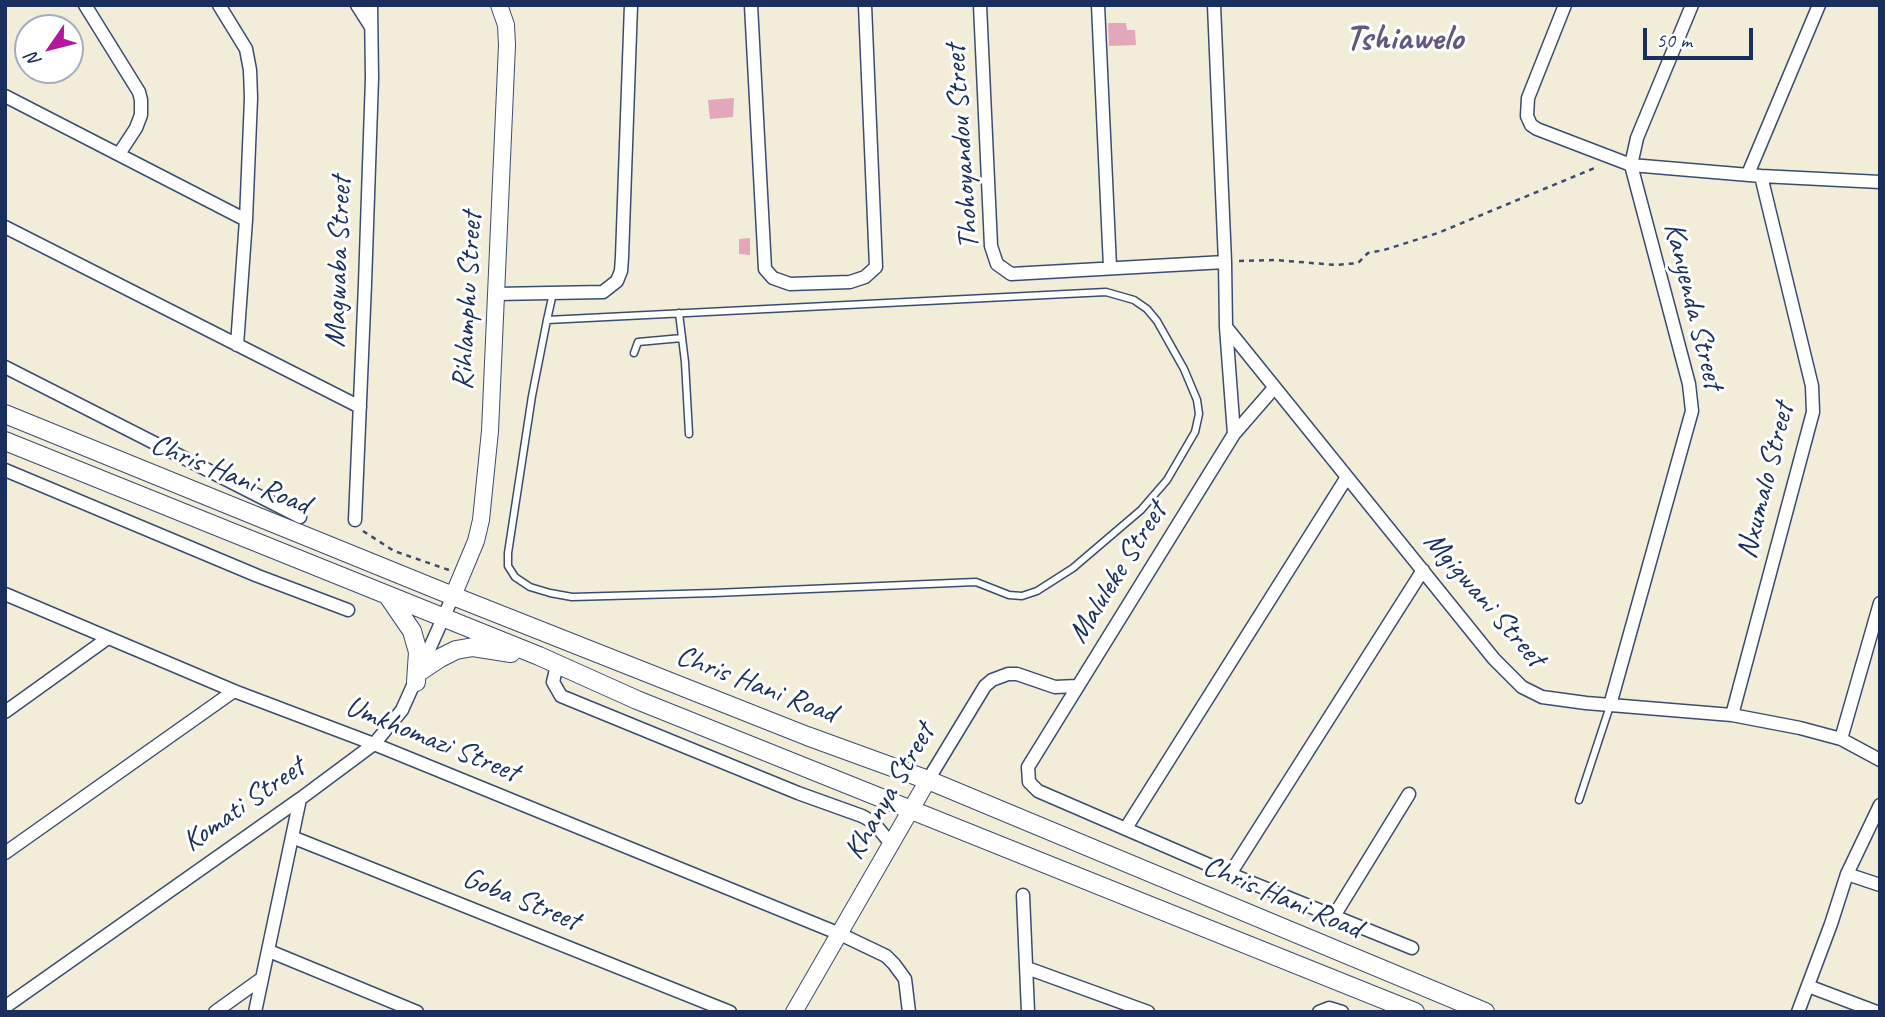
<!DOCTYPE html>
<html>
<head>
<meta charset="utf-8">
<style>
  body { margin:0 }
  #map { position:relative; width:1885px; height:1017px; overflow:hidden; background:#f1edd8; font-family:Caveat,sans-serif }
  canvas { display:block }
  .frame { position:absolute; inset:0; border:7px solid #1b2f5e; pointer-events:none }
  .north { position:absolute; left:14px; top:14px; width:70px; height:70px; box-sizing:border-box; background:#fff; border:2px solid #a4acbf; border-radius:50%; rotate:235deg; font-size:19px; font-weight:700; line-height:28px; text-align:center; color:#1b2f5e }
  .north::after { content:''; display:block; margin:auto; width:24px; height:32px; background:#b5179e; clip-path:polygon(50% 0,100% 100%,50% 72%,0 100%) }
  .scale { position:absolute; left:1643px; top:28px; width:110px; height:32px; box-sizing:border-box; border:4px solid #1b2f5e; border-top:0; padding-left:9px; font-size:21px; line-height:24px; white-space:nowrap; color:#1b2f5e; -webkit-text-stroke:5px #fff; paint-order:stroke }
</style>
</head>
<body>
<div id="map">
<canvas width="1885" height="1017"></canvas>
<div class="frame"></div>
<div class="north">N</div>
<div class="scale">50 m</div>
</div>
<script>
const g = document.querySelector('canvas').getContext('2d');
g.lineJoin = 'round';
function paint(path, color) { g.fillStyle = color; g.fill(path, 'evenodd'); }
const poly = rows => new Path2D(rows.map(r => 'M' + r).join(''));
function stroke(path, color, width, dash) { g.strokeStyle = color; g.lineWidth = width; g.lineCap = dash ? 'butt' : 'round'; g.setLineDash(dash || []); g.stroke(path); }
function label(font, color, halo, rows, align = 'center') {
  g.font = font + ' Caveat,sans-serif'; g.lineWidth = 6; g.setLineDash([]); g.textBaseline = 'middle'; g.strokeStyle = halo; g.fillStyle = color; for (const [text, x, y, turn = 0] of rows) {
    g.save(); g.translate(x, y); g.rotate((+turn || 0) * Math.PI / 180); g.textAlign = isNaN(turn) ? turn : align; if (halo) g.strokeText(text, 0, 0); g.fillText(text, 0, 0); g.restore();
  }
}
const building = poly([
  [1108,23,1126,23,1127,30,1135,30,1136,45,1109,46],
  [734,98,733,117,710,119,708,100],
  [750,238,750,255,739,254,739,239]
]);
const path = poly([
  [1239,261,1275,260,1336,265,1358,263,1368,253,1384,250,1438,233,1597,167],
  [363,531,394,551,449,570]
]);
const service = poly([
  [679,313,685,362,689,434],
  [547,320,1106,292,1134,300,1147,309,1157,321,1184,369,1197,400,1199,414,1195,432,1167,480,1141,510,1073,568,1037,591,1022,596,1009,595,976,582,714,593,572,597,550,593,530,587,515,577,508,566,508,553,532,396,547,320,553,293],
  [634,353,638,342,682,338],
  [1579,800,1610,706]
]);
const minor = poly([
  [85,5,139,92,141,100,141,115,136,128,119,154],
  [219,5,246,49,250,70,251,98,246,220,237,345],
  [357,5,371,27],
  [751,5,765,269,773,278,790,284,850,282,865,277,876,267,865,5],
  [980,5,991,246,997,264,1011,274,1225,262],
  [1098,5,1110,267],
  [1214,5,1225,262,1226,327,1234,434],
  [1565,5,1528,98,1527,116,1531,125,1537,129,1631,165,1761,176,1880,182],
  [5,96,246,220],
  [1748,174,1819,5],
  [5,227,360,407],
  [496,294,603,292,617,281,621,271,622,257,631,5],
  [1226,327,1494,659,1522,687,1542,697,1586,703,1732,715,1800,728,1841,739,1880,760],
  [5,367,300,517],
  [1274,388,1234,434,1028,767,1029,782,1038,791,1230,874,1412,948],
  [5,470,258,576,348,610],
  [355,520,365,284,372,78,371,5],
  [5,594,234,691,374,744,840,934,886,956,894,964,905,979,909,1012],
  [557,665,553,682,561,696,798,793,862,816,873,822,892,845],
  [1610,705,1692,411,1689,384,1631,165,1637,138,1692,5],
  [5,712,108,638],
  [1732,715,1813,412,1812,386,1761,176],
  [1841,739,1880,603],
  [928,780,985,686,992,680,1008,674,1017,674,1055,687,1077,686],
  [1126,828,1347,477],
  [292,837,730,1012],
  [5,853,234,691],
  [1230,874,1423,570],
  [1847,874,1880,885],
  [1023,895,1028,1012],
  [1334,916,1409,794],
  [269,951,417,1012],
  [1027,968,1148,1012],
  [1808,986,1877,1012],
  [5,1007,300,799,374,744,402,710,453,596],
  [215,1012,261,979],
  [255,1012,300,799],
  [1319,1012,1329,1008,1342,1012],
  [1798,1012,1831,924,1847,874,1880,805]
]);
const tertiary = poly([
  [453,596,476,541,481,520,490,431,507,45,506,25,499,5],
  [794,1012,928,780]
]);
const secondary = poly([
  [5,414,453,596,807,736,928,780,1485,1012],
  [5,441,539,656,637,700,1415,1012],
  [388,596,412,631,418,652,416,682],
  [422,670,440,658,456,650,473,647,511,653]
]);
const streetNames = [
  ["Thohoyandou Street",963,147,-94],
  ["Magwaba Street",339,262,-88],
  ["Rihlamphu Street",468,301,-87],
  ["Kanyenda Street",1693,306,76],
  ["Chris Hani Road",230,475,22],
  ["Nxumalo Street",1766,481,-76],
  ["Maluleke Street",1118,573,-58],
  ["Mgigwani Street",1484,600,49],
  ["Chris Hani Road",756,685,21],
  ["Umkhomazi Street",432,740,22],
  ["Khanya Street",890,792,-60],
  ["Komati Street",244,805,-35],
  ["Chris Hani Road",1282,898,23],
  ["Goba Street",521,900,22]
];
const districtNames = [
  ["Tshiawelo",1404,39]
];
paint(building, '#e4a6bb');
stroke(service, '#3b4c70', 9);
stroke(minor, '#3b4c70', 15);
stroke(tertiary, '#3b4c70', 18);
stroke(secondary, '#3b4c70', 20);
stroke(path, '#3b4c70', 2.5, [5, 5]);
stroke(service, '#fff', 6);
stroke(minor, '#fff', 12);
stroke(tertiary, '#fff', 16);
stroke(secondary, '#fff', 18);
label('30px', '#1b2f5e', '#fff', streetNames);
label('bold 37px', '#61597f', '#fff', districtNames);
</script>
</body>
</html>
